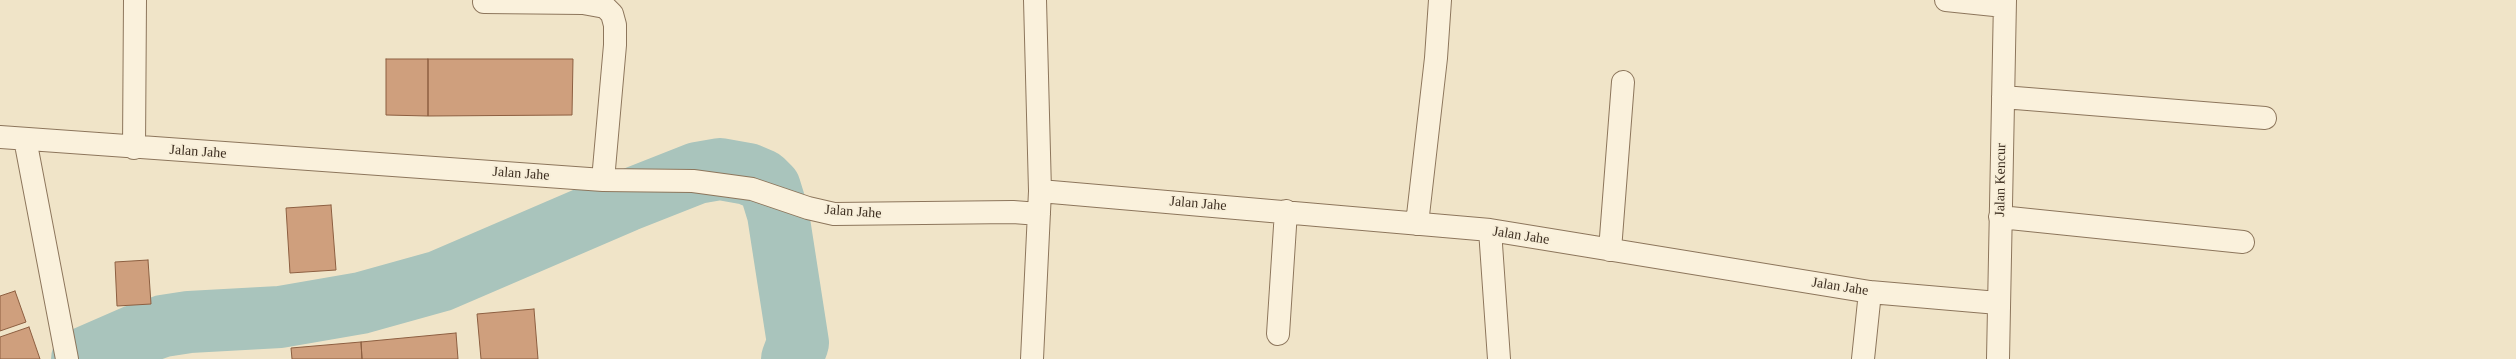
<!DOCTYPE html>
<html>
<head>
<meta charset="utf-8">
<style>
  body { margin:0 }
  canvas { display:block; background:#f0e4c8 }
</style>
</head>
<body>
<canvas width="2516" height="359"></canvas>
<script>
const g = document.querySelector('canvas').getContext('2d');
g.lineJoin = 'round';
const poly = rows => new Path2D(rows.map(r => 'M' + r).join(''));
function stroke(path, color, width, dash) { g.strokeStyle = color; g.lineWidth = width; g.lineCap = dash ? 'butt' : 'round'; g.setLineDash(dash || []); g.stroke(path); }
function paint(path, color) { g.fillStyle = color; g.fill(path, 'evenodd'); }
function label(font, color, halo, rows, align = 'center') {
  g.font = font + ' "Times New Roman",serif'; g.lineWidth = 3.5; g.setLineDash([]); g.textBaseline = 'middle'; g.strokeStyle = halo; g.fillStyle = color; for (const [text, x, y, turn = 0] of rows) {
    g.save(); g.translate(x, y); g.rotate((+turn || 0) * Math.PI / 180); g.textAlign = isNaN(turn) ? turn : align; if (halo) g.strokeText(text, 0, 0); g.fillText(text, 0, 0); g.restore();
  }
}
const river = poly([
  [82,359,137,335,163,326,189,322,280,317,361,303,440,281,626,201,697,173,720,169,748,174,762,180,770,188,778,214,798,343,792,359]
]);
const building = poly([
  [386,59,428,59,428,116,386,115,386,59],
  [428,59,573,59,572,115,428,116,428,59],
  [331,205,336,270,290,273,286,208,331,205],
  [148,260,151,304,117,306,115,262,148,260],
  [15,291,26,322,0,331,0,296,15,291],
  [534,309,538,359,481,359,477,314,534,309],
  [29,327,40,359,0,359,0,337,29,327],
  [456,333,458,359,362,359,361,342,456,333],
  [361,342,362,359,292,359,291,348,361,342]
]);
const minor = poly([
  [1946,0,2004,6],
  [484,2,583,3,605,7,612,14,615,25,615,45,603,180],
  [2003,97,2265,118],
  [0,137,603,180,693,181,752,189,808,208,834,214,1013,212,1039,214],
  [25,139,67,359],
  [134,148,135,0],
  [1040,191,1490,230,1870,292,1998,303],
  [2000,217,2243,242],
  [1417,224,1436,58,1440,0],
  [1490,230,1499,359],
  [1610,250,1623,82],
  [1278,334,1286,211],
  [1032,359,1040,191,1035,0],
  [1863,359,1870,292],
  [1998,359,2005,0]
]);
const streetNames = [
  ["Jalan Jahe",198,152,4],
  ["Jalan Jahe",521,174,4],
  ["Jalan Kencur",2001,180,-89],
  ["Jalan Jahe",1198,204,5],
  ["Jalan Jahe",853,212,4],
  ["Jalan Jahe",1521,236,9],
  ["Jalan Jahe",1840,287,9]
];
stroke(river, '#a9c4bc', 62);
paint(building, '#cf9f7d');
stroke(building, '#8d5f41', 1);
stroke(minor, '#8d765c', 24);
stroke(minor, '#faf1dc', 22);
label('14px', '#3d2e20', '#f7eed8', streetNames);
</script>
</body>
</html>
